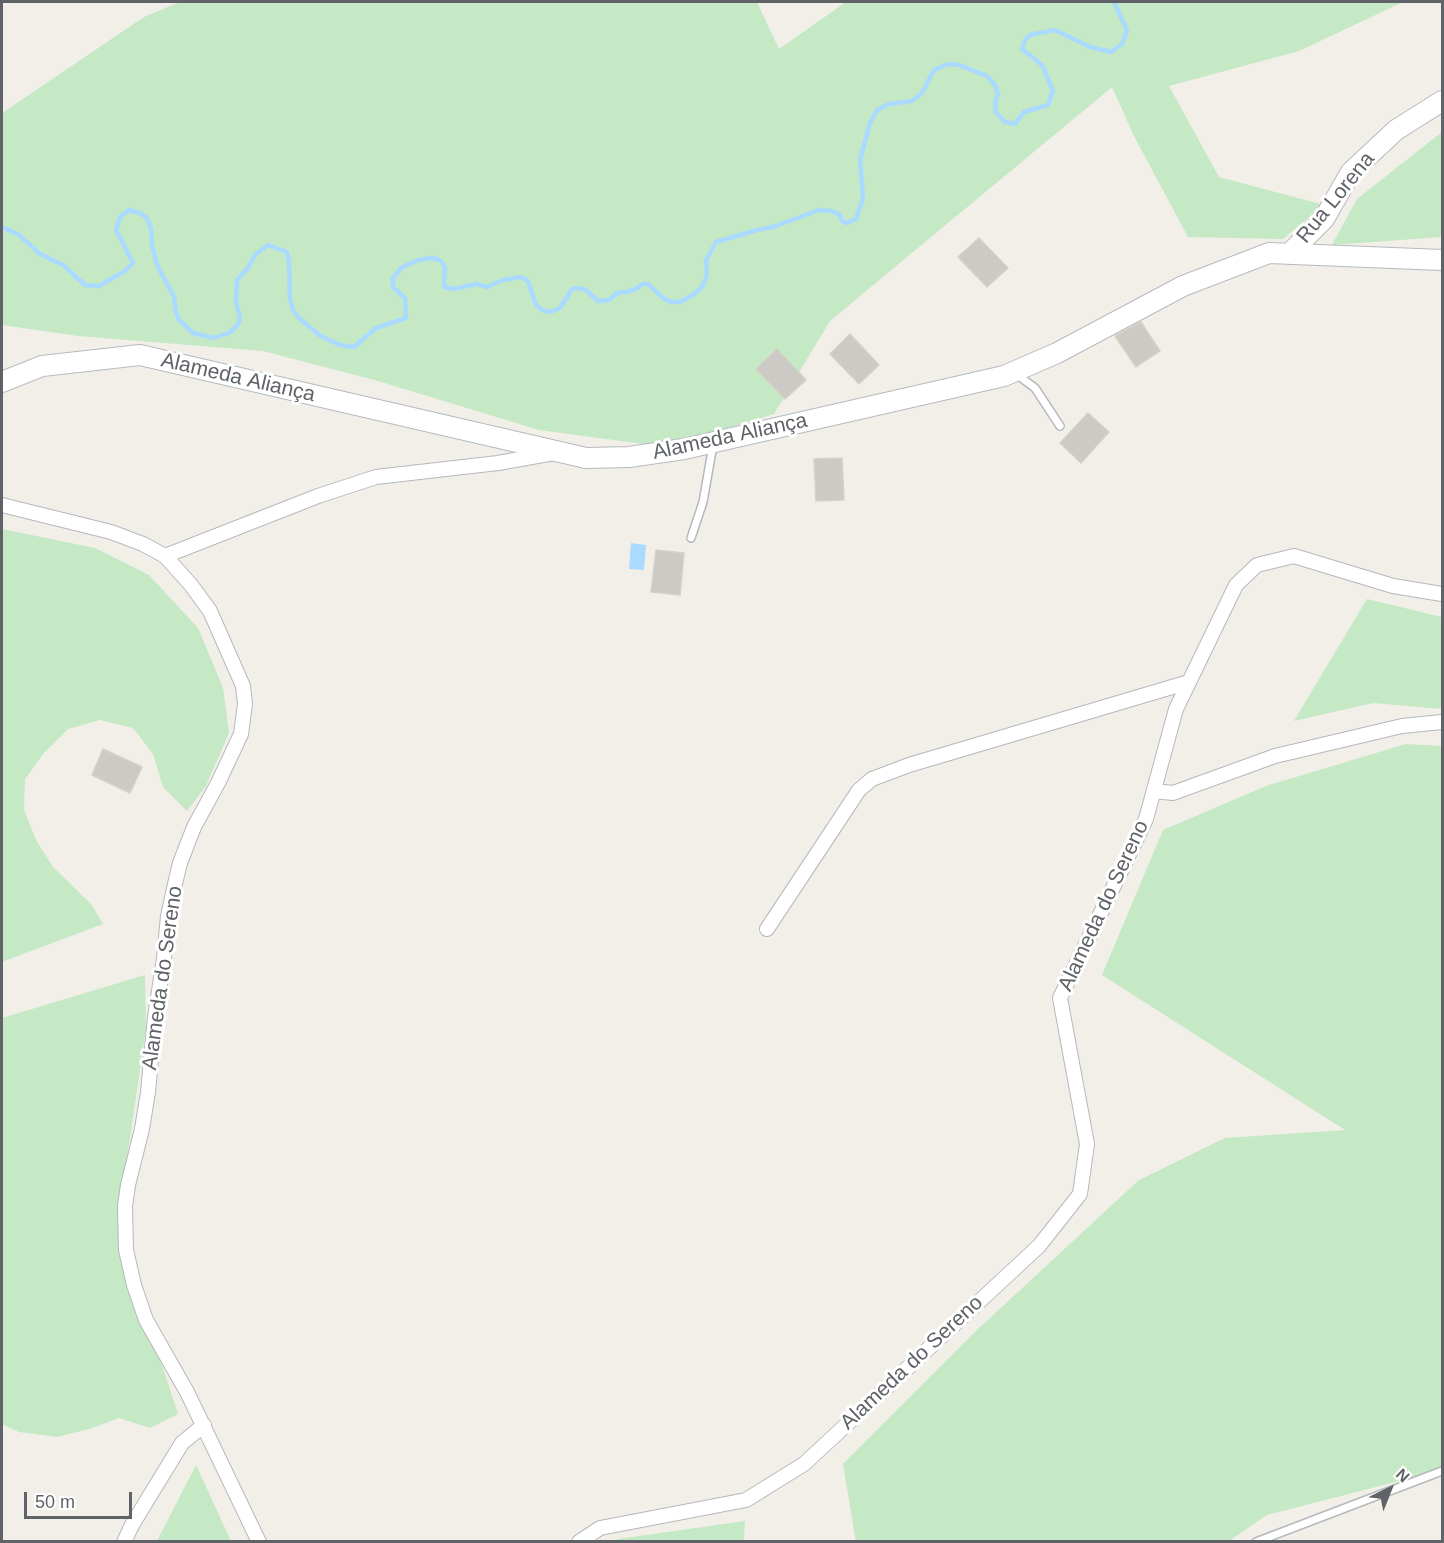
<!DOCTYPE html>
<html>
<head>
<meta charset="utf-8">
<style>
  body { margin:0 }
  #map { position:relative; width:1444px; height:1543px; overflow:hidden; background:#f1efe8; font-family:Helvetica,sans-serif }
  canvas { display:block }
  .frame { position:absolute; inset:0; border:3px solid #5f6368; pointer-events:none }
  .north { position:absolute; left:1360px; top:1459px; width:60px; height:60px; -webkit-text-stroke:4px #fff; paint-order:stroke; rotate:43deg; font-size:16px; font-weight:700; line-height:24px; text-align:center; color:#5f6368 }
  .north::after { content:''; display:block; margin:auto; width:21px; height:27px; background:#5f6368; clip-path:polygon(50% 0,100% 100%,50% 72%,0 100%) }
  .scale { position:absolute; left:24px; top:1492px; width:108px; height:27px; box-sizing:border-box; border:3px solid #5f6368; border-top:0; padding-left:8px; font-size:18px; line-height:21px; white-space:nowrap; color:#5f6368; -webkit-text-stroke:4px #fff; paint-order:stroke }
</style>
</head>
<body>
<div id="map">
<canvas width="1444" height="1543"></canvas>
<div class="frame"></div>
<div class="north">N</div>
<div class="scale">50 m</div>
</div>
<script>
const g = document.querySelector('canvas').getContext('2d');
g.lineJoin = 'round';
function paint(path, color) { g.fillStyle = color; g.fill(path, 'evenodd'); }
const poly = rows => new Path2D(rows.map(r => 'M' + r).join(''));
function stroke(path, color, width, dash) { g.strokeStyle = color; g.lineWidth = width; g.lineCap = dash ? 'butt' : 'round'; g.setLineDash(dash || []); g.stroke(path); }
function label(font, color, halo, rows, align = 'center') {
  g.font = font + ' Helvetica,sans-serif'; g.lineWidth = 6; g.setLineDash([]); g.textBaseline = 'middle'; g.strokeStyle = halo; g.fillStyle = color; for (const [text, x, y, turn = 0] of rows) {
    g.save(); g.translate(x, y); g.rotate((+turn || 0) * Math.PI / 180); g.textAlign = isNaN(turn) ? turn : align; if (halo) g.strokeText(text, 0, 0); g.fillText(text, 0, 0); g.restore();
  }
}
const green = poly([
  [180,2,757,2,779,49,846,2,1403,2,1299,51,1169,86,1219,177,1324,205,1283,239,1188,237,1134,136,1112,87,830,321,774,414,666,447,539,430,378,381,263,351,78,336,2,325,2,113,144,17],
  [1442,132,1442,237,1332,245,1357,199],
  [2,529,95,548,149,575,198,628,223,688,229,733,206,786,187,811,163,787,153,754,133,728,100,720,68,729,44,753,25,779,24,810,36,840,53,867,91,904,103,924,2,962],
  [1367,599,1442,617,1442,709,1373,703,1294,721],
  [1406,744,1442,746,1442,1470,1267,1515,1229,1541,856,1542,843,1464,978,1329,1139,1180,1225,1138,1345,1130,1102,975,1163,830,1266,786],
  [145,975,146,1029,119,1212,127,1286,162,1365,178,1414,150,1428,119,1418,89,1429,57,1437,19,1432,2,1424,2,1018],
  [196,1465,231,1541,157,1541],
  [745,1521,744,1541,614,1541,618,1539]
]);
const water = poly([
  [631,543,646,545,644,570,629,569]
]);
const stream = poly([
  [2,227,19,235,40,254,63,265,85,285,99,286,125,271,133,263,116,230,120,217,129,210,140,213,147,218,151,228,152,245,157,265,174,297,176,313,180,321,193,333,214,338,231,332,239,323,240,316,236,303,237,280,248,268,255,255,268,245,287,252,289,262,290,299,293,310,299,318,319,335,340,345,354,347,376,328,406,318,405,298,393,287,393,278,401,268,418,260,432,258,440,260,445,267,444,287,454,289,476,284,487,287,503,280,521,277,528,281,536,305,542,310,550,312,560,308,572,289,580,288,586,290,598,301,609,300,617,293,626,292,636,289,642,284,648,284,663,298,671,302,680,302,695,294,703,285,707,275,706,260,716,242,757,230,773,227,819,210,832,211,840,215,842,221,847,223,856,219,863,198,860,160,870,123,877,110,889,104,912,101,922,93,934,70,948,64,959,65,987,76,995,85,998,94,995,103,996,113,1005,122,1015,124,1024,112,1048,105,1053,91,1042,65,1022,49,1025,40,1030,35,1055,30,1090,47,1111,52,1122,44,1127,30,1114,2]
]);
const building = poly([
  [979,238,1008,268,987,287,958,257,979,238],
  [1141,322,1160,351,1136,367,1115,336,1141,322],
  [850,334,879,365,859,384,830,354,850,334],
  [777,349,806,380,785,399,756,369,777,349],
  [1088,413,1109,432,1081,463,1060,443,1088,413],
  [842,458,844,500,816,501,814,459,842,458],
  [656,550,684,553,680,595,651,592,656,550],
  [103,749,142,767,130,793,92,775,103,749]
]);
const lane = poly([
  [1016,374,1035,388,1060,426],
  [691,538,703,502,713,445],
  [1256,1542,1442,1471]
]);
const street = poly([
  [2,505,111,532,143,544,165,556,191,585,210,611,243,686,245,704,241,734,218,783,194,827,180,863,175,884,168,916,164,958,155,1017,148,1092,142,1129,128,1185,125,1206,126,1250,134,1285,146,1320,187,1392,259,1542],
  [165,556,318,496,376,477,498,463,554,453],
  [1154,791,1173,793,1275,756,1402,726,1442,722],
  [767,929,859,790,872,779,909,765,1189,682],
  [124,1542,132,1525,182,1443,204,1425],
  [579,1542,600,1528,746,1500,804,1464,1039,1246,1080,1194,1087,1144,1060,998,1146,819,1176,709,1236,585,1257,565,1294,556,1393,586,1442,594]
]);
const secondary = poly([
  [1289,254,1324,219,1351,172,1396,130,1442,101],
  [2,382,42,366,140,355,586,458,629,457,684,449,1004,376,1057,353,1183,286,1269,253,1442,260]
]);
const streetNames = [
  ["Rua Lorena",1336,198,-51],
  ["Alameda Aliança",238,378,13],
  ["Alameda Aliança",730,437,-12],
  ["Alameda do Sereno",1104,906,-65],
  ["Alameda do Sereno",163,978,-82],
  ["Alameda do Sereno",912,1363,-43]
];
paint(green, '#c5e8c5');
paint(water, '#aadaff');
stroke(stream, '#aadaff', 4.5);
paint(building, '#cccac5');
stroke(building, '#d6d1c6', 1.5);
stroke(lane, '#b5b8bc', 10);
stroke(street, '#b5b8bc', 16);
stroke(secondary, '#b6babf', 22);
stroke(lane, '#fff', 7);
stroke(street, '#fff', 14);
stroke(secondary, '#fff', 20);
label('21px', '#5f6368', '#fff', streetNames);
</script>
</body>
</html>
